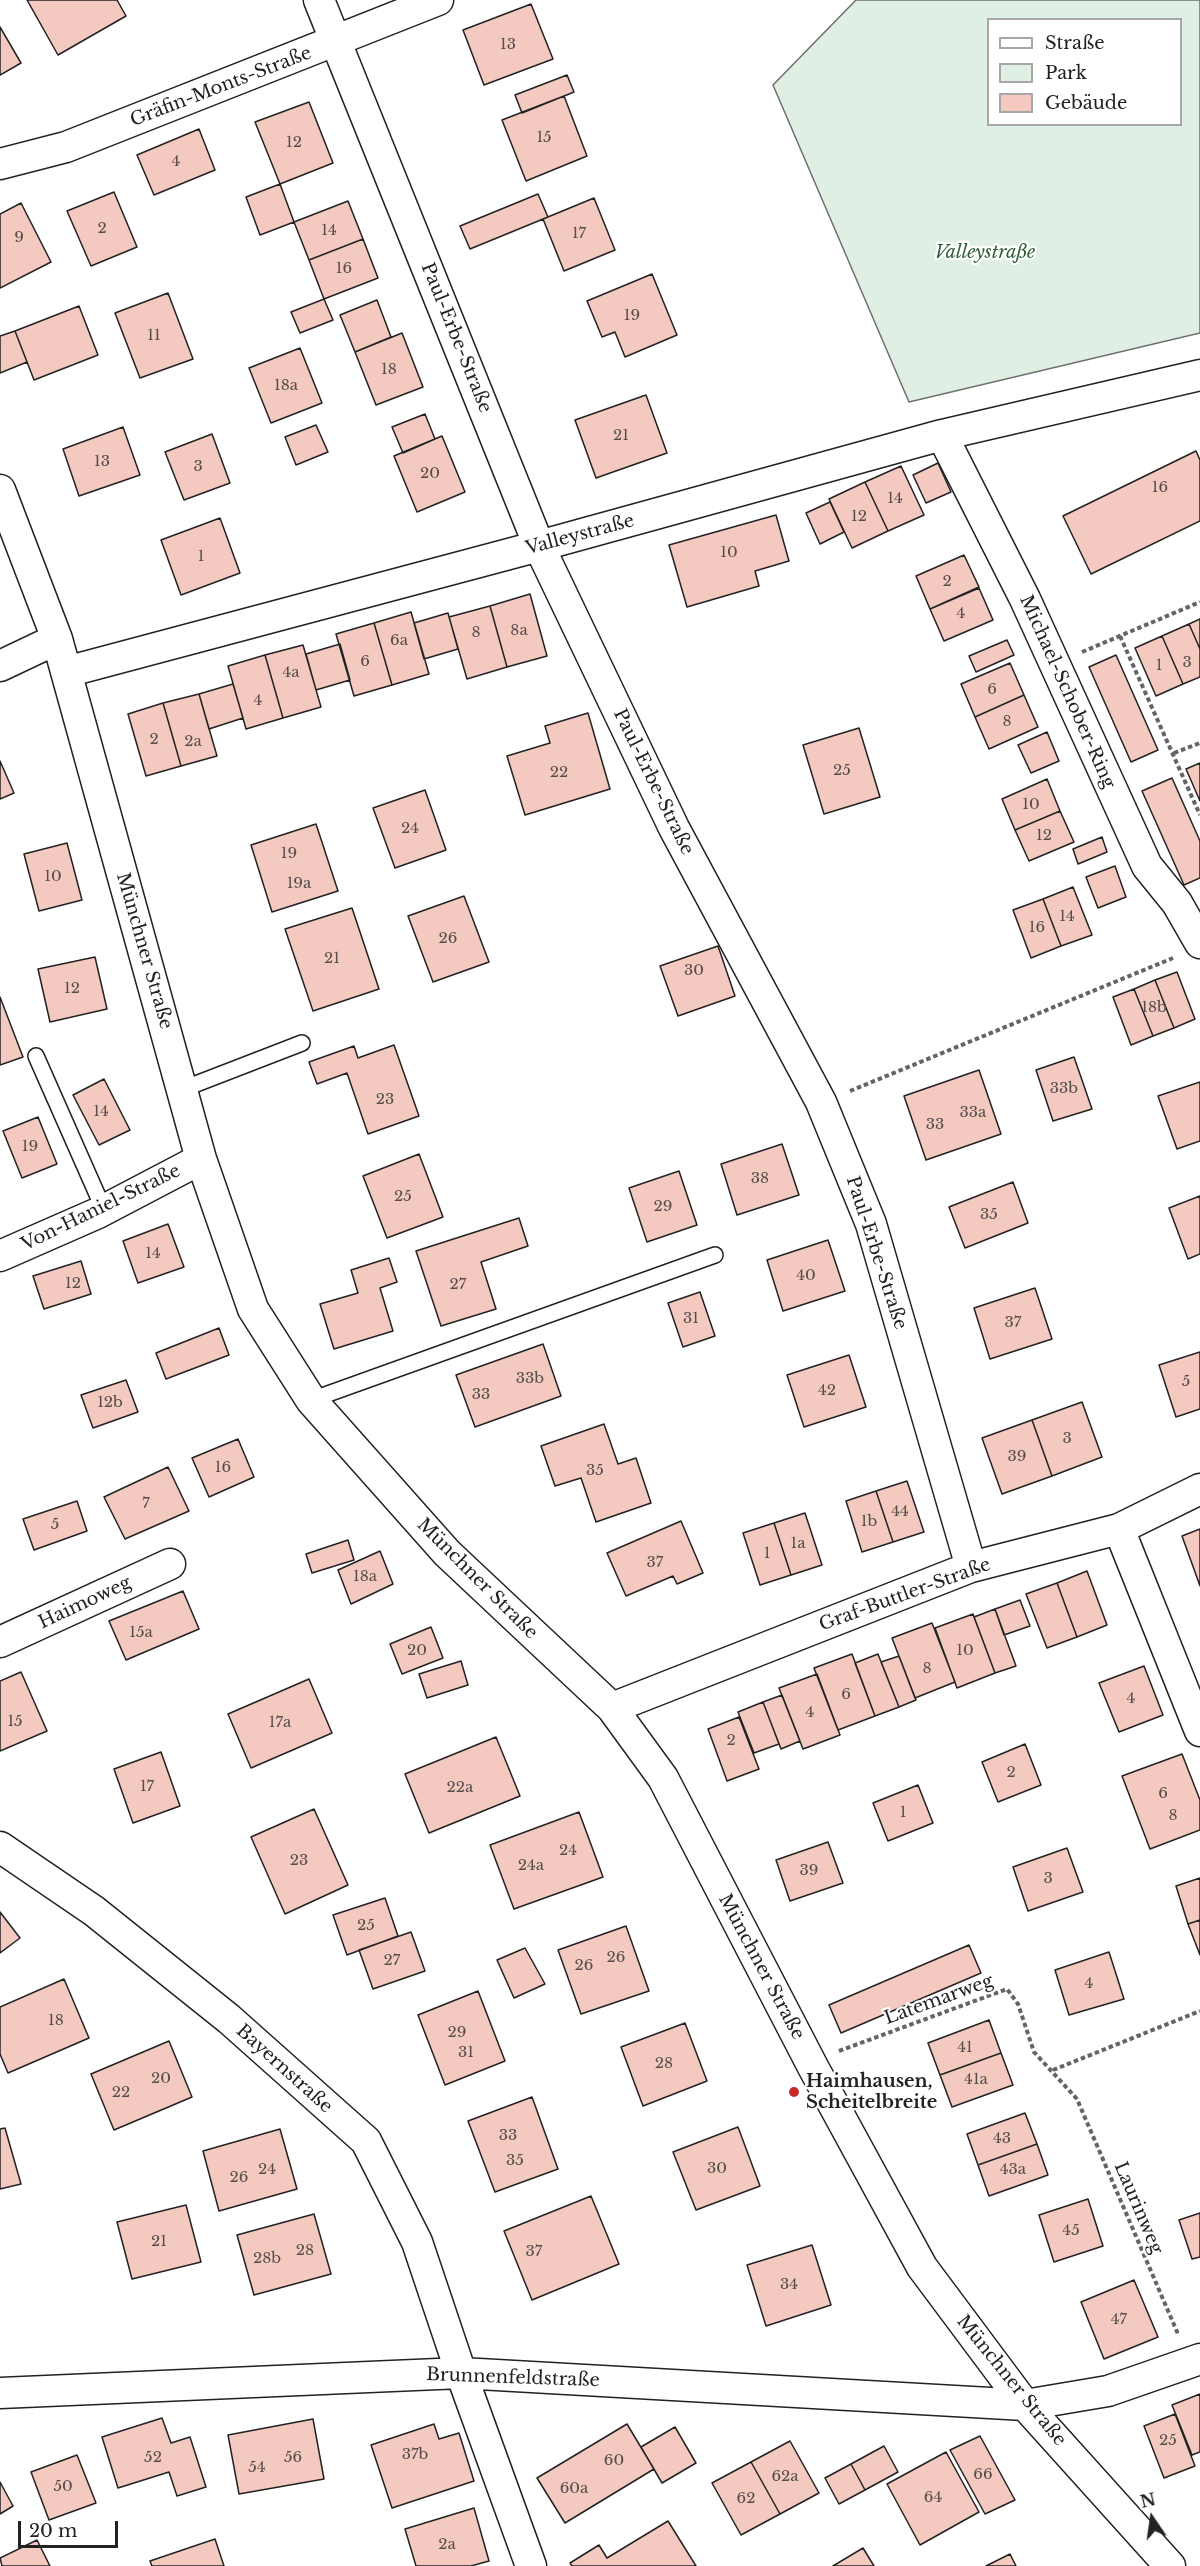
<!DOCTYPE html>
<html>
<head>
<meta charset="utf-8">
<style>
  body { margin:0 }
  #map { position:relative; width:1200px; height:2566px; overflow:hidden; background:#fff; font-family:"Libre Baskerville",serif }
  canvas { display:block }
  .legend { position:absolute; left:987px; top:18px; width:195px; height:108px; box-sizing:border-box; background:#fff; border:2px solid #a7a7a7; margin:0; padding:8px 10px; list-style:none; font-size:18px; color:#222 }
  .legend li { display:flex; align-items:center; gap:12px; height:30px }
  .legend b { width:30px; border:2px solid #a7a7a7 }
  .north { position:absolute; left:1122px; top:2488px; width:60px; height:60px; -webkit-text-stroke:4px #fff; paint-order:stroke; rotate:347deg; font-size:16px; font-weight:700; line-height:24px; text-align:center; color:#222 }
  .north::after { content:''; display:block; margin:auto; width:21px; height:27px; background:#222; clip-path:polygon(50% 0,100% 100%,50% 72%,0 100%) }
  .scale { position:absolute; left:18px; top:2521px; width:100px; height:27px; box-sizing:border-box; border:3px solid #222; border-top:0; padding-left:8px; font-size:18px; line-height:21px; white-space:nowrap; color:#222; -webkit-text-stroke:4px #fff; paint-order:stroke }
</style>
</head>
<body>
<div id="map">
<canvas width="1200" height="2566"></canvas>
<ul class="legend">
<li><b style="height:8px;background:#fff"></b>Straße</li>
<li><b style="height:16px;background:#e0efe3"></b>Park</li>
<li><b style="height:16px;background:#f3c9c0"></b>Gebäude</li>
</ul>
<div class="north">N</div>
<div class="scale">20 m</div>
</div>
<script>
const g = document.querySelector('canvas').getContext('2d');
g.lineJoin = 'round';
function paint(path, color) { g.fillStyle = color; g.fill(path, 'evenodd'); }
const poly = rows => new Path2D(rows.map(r => 'M' + r).join(''));
function stroke(path, color, width, dash) { g.strokeStyle = color; g.lineWidth = width; g.lineCap = dash ? 'butt' : 'round'; g.setLineDash(dash || []); g.stroke(path); }
function label(font, color, halo, rows, align = 'center') {
  g.font = font + ' "Libre Baskerville",serif'; g.lineWidth = 4.5; g.setLineDash([]); g.textBaseline = 'middle'; g.strokeStyle = halo; g.fillStyle = color; for (const [text, x, y, turn = 0] of rows) {
    g.save(); g.translate(x, y); g.rotate((+turn || 0) * Math.PI / 180); g.textAlign = isNaN(turn) ? turn : align; if (halo) g.strokeText(text, 0, 0); g.fillText(text, 0, 0); g.restore();
  }
}
const green = poly([
  [856,0,1200,0,1200,333,909,402,773,85,856,0],
  [988,20,1180,20,1180,124,988,124,988,20]
]);
const building = poly([
  [27,0,117,0,126,16,58,55,27,0],
  [531,4,553,59,484,85,463,30,531,4],
  [0,27,21,63,0,75,0,27],
  [567,75,574,92,522,113,515,95,567,75],
  [564,96,587,156,526,181,502,120,564,96],
  [309,102,333,163,280,184,255,122,309,102],
  [199,129,215,170,154,195,137,155,199,129],
  [280,184,294,222,260,235,246,197,280,184],
  [114,192,137,247,91,266,67,211,114,192],
  [538,194,548,217,470,249,460,226,538,194],
  [594,198,615,250,564,271,543,219,594,198],
  [348,201,363,239,309,260,294,222,348,201],
  [21,203,51,262,0,288,0,214,21,203],
  [363,239,378,278,324,299,309,260,363,239],
  [652,274,677,335,625,357,615,332,602,337,587,301,652,274],
  [168,293,193,359,140,378,115,313,168,293],
  [324,299,333,320,300,333,291,312,324,299],
  [377,300,391,337,355,352,340,315,377,300],
  [79,306,98,355,34,380,15,331,79,306],
  [15,331,27,362,0,373,0,336,15,331],
  [402,333,423,387,376,405,355,352,402,333],
  [300,348,322,403,271,423,249,368,300,348],
  [646,395,667,453,596,478,575,420,646,395],
  [425,414,435,439,403,453,392,427,425,414],
  [316,425,328,452,296,465,285,437,316,425],
  [123,427,140,475,79,496,63,449,123,427],
  [212,434,230,483,184,500,165,452,212,434],
  [442,436,465,492,417,512,394,456,442,436],
  [1196,451,1200,460,1200,521,1091,574,1063,516,1196,451],
  [938,463,951,492,926,503,913,475,938,463],
  [901,466,924,515,888,531,865,482,901,466],
  [865,482,888,531,852,548,829,499,865,482],
  [830,502,844,532,820,544,806,513,830,502],
  [776,515,789,561,755,571,759,586,687,607,669,545,776,515],
  [220,518,240,573,181,595,161,540,220,518],
  [964,555,979,587,930,609,916,576,964,555],
  [979,588,993,620,944,641,930,609,979,588],
  [530,594,547,656,507,667,490,606,530,594],
  [490,606,507,667,467,679,449,617,490,606],
  [411,612,429,674,392,685,374,623,411,612],
  [448,613,458,649,424,659,414,623,448,613],
  [1200,619,1200,649,1189,624,1200,619],
  [374,623,392,685,354,696,336,634,374,623],
  [1189,624,1200,649,1200,677,1183,684,1162,636,1189,624],
  [1162,636,1183,684,1156,696,1135,648,1162,636],
  [1007,640,1014,655,976,672,969,656,1007,640],
  [340,644,350,680,316,690,306,654,340,644],
  [303,645,321,707,283,718,265,655,303,645],
  [265,655,283,718,246,729,228,666,265,655],
  [1116,655,1158,750,1131,762,1089,667,1116,655],
  [1010,663,1024,695,975,717,961,684,1010,663],
  [233,684,243,718,209,729,199,694,233,684],
  [199,694,217,756,181,766,163,703,199,694],
  [1024,695,1038,727,989,749,975,717,1024,695],
  [163,703,181,766,146,776,128,714,163,703],
  [588,713,610,789,525,815,507,756,550,743,545,726,588,713],
  [859,728,880,797,824,814,803,745,859,728],
  [1047,732,1059,761,1031,773,1018,745,1047,732],
  [0,761,14,793,0,799,0,761],
  [1200,763,1200,801,1186,769,1200,763],
  [1172,778,1200,841,1200,878,1184,885,1142,791,1172,778],
  [1047,779,1060,811,1015,830,1002,799,1047,779],
  [425,790,446,850,395,868,373,808,425,790],
  [1060,811,1074,842,1029,861,1015,830,1060,811],
  [316,824,338,891,272,912,251,845,316,824],
  [1102,837,1107,852,1078,864,1073,849,1102,837],
  [67,843,82,900,39,911,24,854,67,843],
  [1115,866,1126,897,1098,908,1086,877,1115,866],
  [1073,887,1092,935,1061,946,1043,899,1073,887],
  [464,896,489,962,433,982,408,916,464,896],
  [1043,899,1061,946,1031,958,1013,910,1043,899],
  [352,908,379,989,313,1011,285,929,352,908],
  [718,946,735,996,678,1016,660,966,718,946],
  [95,957,107,1009,50,1022,38,969,95,957],
  [1177,972,1195,1019,1174,1028,1155,980,1177,972],
  [1155,980,1174,1028,1153,1036,1134,989,1155,980],
  [1134,989,1153,1036,1131,1045,1113,997,1134,989],
  [0,997,23,1057,0,1065,0,997],
  [394,1045,419,1116,368,1134,347,1073,317,1084,309,1062,354,1046,358,1058,394,1045],
  [1074,1057,1092,1109,1053,1121,1036,1070,1074,1057],
  [979,1070,1001,1134,926,1160,904,1096,979,1070],
  [104,1079,130,1130,99,1145,73,1095,104,1079],
  [1200,1082,1200,1141,1177,1149,1158,1096,1200,1082],
  [38,1117,57,1164,22,1178,3,1131,38,1117],
  [782,1144,799,1195,737,1215,721,1164,782,1144],
  [419,1154,443,1217,387,1238,363,1176,419,1154],
  [679,1171,697,1225,647,1242,629,1188,679,1171],
  [1013,1182,1028,1223,965,1248,949,1207,1013,1182],
  [1200,1196,1200,1254,1188,1259,1169,1208,1200,1196],
  [519,1218,528,1246,481,1262,496,1309,441,1326,416,1251,519,1218],
  [168,1224,184,1267,138,1283,123,1241,168,1224],
  [828,1240,845,1291,783,1311,767,1260,828,1240],
  [389,1258,397,1282,380,1288,393,1331,334,1349,320,1304,358,1293,351,1270,389,1258],
  [81,1261,91,1294,44,1309,33,1276,81,1261],
  [1035,1288,1052,1339,990,1359,974,1308,1035,1288],
  [700,1292,715,1336,683,1347,668,1303,700,1292],
  [219,1328,229,1355,166,1379,156,1353,219,1328],
  [543,1344,561,1396,475,1427,456,1375,543,1344],
  [1200,1352,1200,1409,1176,1417,1159,1365,1200,1352],
  [849,1355,866,1407,804,1427,787,1375,849,1355],
  [126,1380,138,1412,93,1428,81,1395,126,1380],
  [1082,1402,1102,1457,1052,1476,1032,1420,1082,1402],
  [1032,1420,1052,1476,1002,1494,982,1438,1032,1420],
  [604,1424,618,1464,636,1458,651,1503,596,1522,581,1478,555,1486,541,1446,604,1424],
  [238,1439,254,1477,209,1497,192,1458,238,1439],
  [168,1467,189,1511,125,1539,104,1497,168,1467],
  [907,1481,924,1532,893,1542,876,1491,907,1481],
  [876,1491,893,1542,862,1552,846,1501,876,1491],
  [77,1501,87,1531,34,1550,23,1519,77,1501],
  [805,1513,822,1565,791,1575,774,1523,805,1513],
  [681,1521,703,1573,677,1584,673,1576,626,1596,607,1553,681,1521],
  [774,1523,791,1575,760,1585,743,1533,774,1523],
  [1200,1529,1200,1586,1182,1536,1200,1529],
  [348,1540,354,1560,312,1573,306,1554,348,1540],
  [380,1551,393,1584,351,1604,338,1570,380,1551],
  [1087,1571,1107,1625,1077,1637,1057,1583,1087,1571],
  [1057,1583,1077,1637,1047,1648,1026,1594,1057,1583],
  [183,1591,199,1629,126,1660,109,1621,183,1591],
  [1020,1600,1030,1626,1004,1635,995,1609,1020,1600],
  [995,1609,1016,1666,995,1673,974,1617,995,1609],
  [973,1614,995,1673,957,1688,935,1628,973,1614],
  [932,1623,955,1682,915,1698,892,1638,932,1623],
  [431,1627,443,1658,402,1674,390,1644,431,1627],
  [852,1654,875,1716,838,1730,814,1668,852,1654],
  [878,1654,899,1707,875,1716,855,1663,878,1654],
  [899,1656,916,1700,899,1707,881,1662,899,1656],
  [461,1661,468,1685,427,1698,419,1674,461,1661],
  [1144,1666,1163,1715,1119,1732,1099,1683,1144,1666],
  [21,1672,47,1731,0,1751,0,1681,21,1672],
  [817,1674,840,1735,803,1749,779,1688,817,1674],
  [309,1679,332,1733,251,1768,228,1714,309,1679],
  [782,1695,800,1741,781,1749,763,1702,782,1695],
  [763,1702,779,1744,754,1753,738,1712,763,1702],
  [739,1717,759,1769,727,1781,708,1729,739,1717],
  [496,1737,520,1796,429,1833,405,1774,496,1737],
  [1025,1744,1041,1785,998,1802,982,1762,1025,1744],
  [161,1752,180,1806,133,1823,114,1769,161,1752],
  [1182,1754,1200,1800,1200,1830,1150,1849,1122,1776,1182,1754],
  [918,1785,933,1823,888,1841,873,1803,918,1785],
  [314,1809,348,1885,285,1914,251,1837,314,1809],
  [579,1812,603,1877,514,1909,490,1845,579,1812],
  [828,1842,843,1883,790,1901,776,1860,828,1842],
  [1067,1848,1083,1892,1028,1911,1013,1867,1067,1848],
  [1200,1878,1200,1920,1188,1924,1176,1886,1200,1878],
  [385,1898,398,1936,347,1955,333,1915,385,1898],
  [0,1912,20,1938,0,1953,0,1912],
  [1200,1920,1200,1955,1188,1924,1200,1920],
  [626,1926,649,1991,581,2014,558,1950,626,1926],
  [411,1932,425,1971,373,1989,359,1950,411,1932],
  [969,1945,981,1973,841,2033,829,2005,969,1945],
  [525,1948,545,1984,514,1998,497,1960,525,1948],
  [1109,1952,1124,1999,1069,2015,1055,1970,1109,1952],
  [64,1979,89,2038,8,2073,0,2054,0,2007,64,1979],
  [478,1991,505,2061,445,2085,418,2015,478,1991],
  [989,2020,1001,2053,940,2075,928,2043,989,2020],
  [685,2023,707,2081,643,2106,621,2047,685,2023],
  [169,2041,192,2097,114,2130,91,2074,169,2041],
  [1001,2053,1013,2085,952,2107,940,2075,1001,2053],
  [532,2097,558,2169,495,2192,468,2121,532,2097],
  [1025,2113,1037,2144,978,2165,967,2134,1025,2113],
  [738,2127,760,2186,696,2210,673,2152,738,2127],
  [5,2128,21,2184,0,2189,0,2129,5,2128],
  [280,2129,297,2189,219,2211,203,2151,280,2129],
  [1037,2144,1048,2175,989,2196,978,2165,1037,2144],
  [591,2196,619,2264,532,2300,504,2231,591,2196],
  [1088,2199,1103,2246,1054,2262,1039,2215,1088,2199],
  [186,2205,201,2262,132,2279,117,2222,186,2205],
  [1200,2213,1200,2257,1192,2259,1179,2220,1200,2213],
  [314,2214,331,2274,254,2295,237,2235,314,2214],
  [812,2245,831,2305,766,2326,747,2265,812,2245],
  [1134,2280,1158,2337,1104,2359,1081,2302,1134,2280],
  [1200,2394,1200,2452,1192,2455,1172,2405,1200,2394],
  [1175,2414,1195,2466,1164,2478,1144,2426,1175,2414],
  [162,2418,171,2443,190,2437,206,2487,177,2496,169,2472,118,2488,102,2437,162,2418],
  [313,2419,324,2479,239,2494,228,2435,313,2419],
  [434,2424,439,2439,459,2433,474,2481,392,2508,371,2445,434,2424],
  [627,2424,654,2469,565,2523,537,2478,627,2424],
  [675,2427,696,2463,662,2483,641,2447,675,2427],
  [980,2436,1015,2500,985,2514,950,2450,980,2436],
  [790,2441,819,2493,780,2514,751,2462,790,2441],
  [884,2446,898,2472,865,2490,851,2464,884,2446],
  [946,2452,979,2512,920,2545,887,2484,946,2452],
  [77,2455,96,2503,49,2520,31,2472,77,2455],
  [751,2462,780,2514,741,2535,712,2483,751,2462],
  [851,2464,865,2490,839,2504,825,2478,851,2464],
  [0,2482,13,2506,0,2514,0,2482],
  [474,2508,489,2561,471,2566,416,2566,405,2529,474,2508],
  [668,2521,696,2566,572,2566,570,2563,599,2545,607,2558,668,2521],
  [215,2539,224,2566,152,2566,150,2561,215,2539],
  [37,2540,50,2566,2,2566,0,2558,37,2540],
  [863,2548,874,2566,833,2566,863,2548],
  [1010,2554,1016,2566,986,2566,1010,2554]
]);
const path = poly([
  [1120,636,1200,815],
  [1082,652,1200,602],
  [1174,753,1200,743],
  [850,1091,1173,958],
  [839,2051,1007,1989,1018,2004,1034,2052,1077,2099,1178,2334],
  [1053,2070,1200,2011]
]);
const lane = poly([
  [36,1056,104,1210],
  [183,1089,302,1043],
  [311,1400,715,1255]
]);
const street = poly([
  [319,0,539,546,674,828,821,1102,871,1224,971,1567],
  [0,164,66,147,438,0],
  [942,435,1025,599,1147,866,1177,903,1200,943],
  [0,490,57,639,201,1159,253,1309,311,1400,447,1553,612,1708,663,1778,813,2067,922,2267,1025,2405,1170,2566],
  [0,666,57,639],
  [66,672,539,546,942,435,1200,375],
  [0,1256,98,1213,201,1159],
  [1119,1529,1200,1731],
  [0,1642,170,1564],
  [612,1708,971,1567,1119,1529,1200,1489],
  [0,1847,94,1911,229,2019,366,2141,417,2242,461,2373,531,2566],
  [0,2393,461,2373,1025,2405,1108,2391,1200,2359]
]);
const markers = [
  [794,2092,6,"#c62828"]
];
const numberNames = [
  ["13",508,45],
  ["15",544,138],
  ["12",294,143],
  ["4",176,162],
  ["2",102,229],
  ["14",329,231],
  ["17",579,234],
  ["9",19,238],
  ["16",344,269],
  ["19",632,316],
  ["11",154,336],
  ["18",389,370],
  ["18a",286,386],
  ["21",621,436],
  ["13",102,462],
  ["3",198,467],
  ["20",430,474],
  ["16",1160,488],
  ["14",895,499],
  ["12",859,517],
  ["10",729,553],
  ["1",201,557],
  ["2",947,582],
  ["4",961,614],
  ["8a",519,631],
  ["8",476,633],
  ["6a",399,641],
  ["6",365,662],
  ["3",1187,663],
  ["1",1159,666],
  ["4a",291,673],
  ["6",992,690],
  ["4",258,701],
  ["8",1007,722],
  ["2",154,740],
  ["2a",193,742],
  ["25",842,771],
  ["22",559,773],
  ["10",1031,805],
  ["24",410,829],
  ["12",1044,836],
  ["19",289,854],
  ["10",53,877],
  ["19a",299,884],
  ["14",1067,917],
  ["16",1037,928],
  ["26",448,939],
  ["21",332,959],
  ["30",694,971],
  ["12",72,989],
  ["18b",1154,1008],
  ["33b",1064,1089],
  ["23",385,1100],
  ["14",101,1112],
  ["33a",973,1113],
  ["33",935,1125],
  ["19",30,1147],
  ["38",760,1179],
  ["25",403,1197],
  ["29",663,1207],
  ["35",989,1215],
  ["14",153,1254],
  ["40",806,1276],
  ["12",73,1284],
  ["27",458,1285],
  ["31",691,1319],
  ["37",1013,1323],
  ["33b",530,1379],
  ["5",1186,1382],
  ["42",827,1391],
  ["33",481,1395],
  ["12b",110,1403],
  ["3",1067,1439],
  ["39",1017,1457],
  ["16",223,1468],
  ["35",595,1471],
  ["7",146,1504],
  ["44",900,1512],
  ["1b",869,1522],
  ["5",55,1525],
  ["1a",798,1544],
  ["1",767,1554],
  ["37",655,1563],
  ["18a",365,1577],
  ["15a",141,1633],
  ["20",417,1651],
  ["10",965,1651],
  ["8",927,1669],
  ["6",846,1695],
  ["4",1131,1699],
  ["4",810,1713],
  ["15",15,1722],
  ["17a",280,1723],
  ["2",731,1741],
  ["2",1011,1773],
  ["17",147,1787],
  ["22a",460,1788],
  ["6",1163,1794],
  ["1",903,1813],
  ["8",1173,1816],
  ["24",568,1851],
  ["23",299,1861],
  ["24a",531,1866],
  ["39",809,1871],
  ["3",1048,1879],
  ["25",366,1926],
  ["26",616,1958],
  ["27",392,1961],
  ["26",584,1966],
  ["4",1089,1984],
  ["18",56,2021],
  ["29",457,2033],
  ["41",965,2048],
  ["31",466,2053],
  ["28",664,2064],
  ["20",161,2079],
  ["41a",976,2080],
  ["22",121,2093],
  ["33",508,2136],
  ["43",1002,2139],
  ["35",515,2161],
  ["30",717,2169],
  ["24",267,2170],
  ["43a",1013,2170],
  ["26",239,2178],
  ["45",1071,2231],
  ["21",159,2242],
  ["28",305,2251],
  ["37",534,2252],
  ["28b",267,2259],
  ["34",789,2285],
  ["47",1119,2320],
  ["25",1168,2441],
  ["37b",415,2455],
  ["52",153,2458],
  ["56",293,2458],
  ["60",614,2461],
  ["54",257,2468],
  ["66",983,2475],
  ["62a",785,2477],
  ["50",63,2487],
  ["60a",574,2489],
  ["64",933,2498],
  ["62",746,2499],
  ["2a",447,2545]
];
const streetNames = [
  ["Gräfin-Monts-Straße",221,87,-21],
  ["Paul-Erbe-Straße",456,338,68],
  ["Valleystraße",580,535,-15],
  ["Michael-Schober-Ring",1067,692,66],
  ["Paul-Erbe-Straße",653,782,64],
  ["Münchner Straße",144,951,74],
  ["Von-Haniel-Straße",101,1208,-26],
  ["Paul-Erbe-Straße",876,1253,72],
  ["Münchner Straße",477,1579,45],
  ["Graf-Buttler-Straße",905,1595,-20],
  ["Haimoweg",85,1603,-25],
  ["Münchner Straße",761,1967,62],
  ["Latemarweg",939,2000,-20],
  ["Bayernstraße",284,2069,42],
  ["Laurinweg",1138,2208,67],
  ["Brunnenfeldstraße",513,2378,2],
  ["Münchner Straße",1011,2381,51]
];
const parkNames = [
  ["Valleystraße",985,253]
];
const poiNames = [
  ["Haimhausen,",806,2082],
  ["Scheitelbreite",806,2103]
];
paint(green, '#e0efe3');
stroke(green, '#6f6f6f', 1.5);
paint(building, '#f3c9c0');
stroke(building, '#222', 1.5);
stroke(lane, '#222', 18);
stroke(street, '#222', 33);
stroke(path, '#646464', 4, [4.5, 3]);
stroke(lane, '#fff', 15);
stroke(street, '#fff', 30);
for (const [x, y, r, color] of markers) { const dot = new Path2D(); dot.arc(x, y, r, 0, 2 * Math.PI); g.fillStyle = color; g.fill(dot); stroke(dot, '#fff', 2); }
label('15px', '#564c4a', null, numberNames);
label('18px', '#222', '#fff', streetNames);
label('italic 18px', '#2f5e38', '#fff', parkNames);
label('bold 18px', '#222', '#fff', poiNames, 'left');
</script>
</body>
</html>
